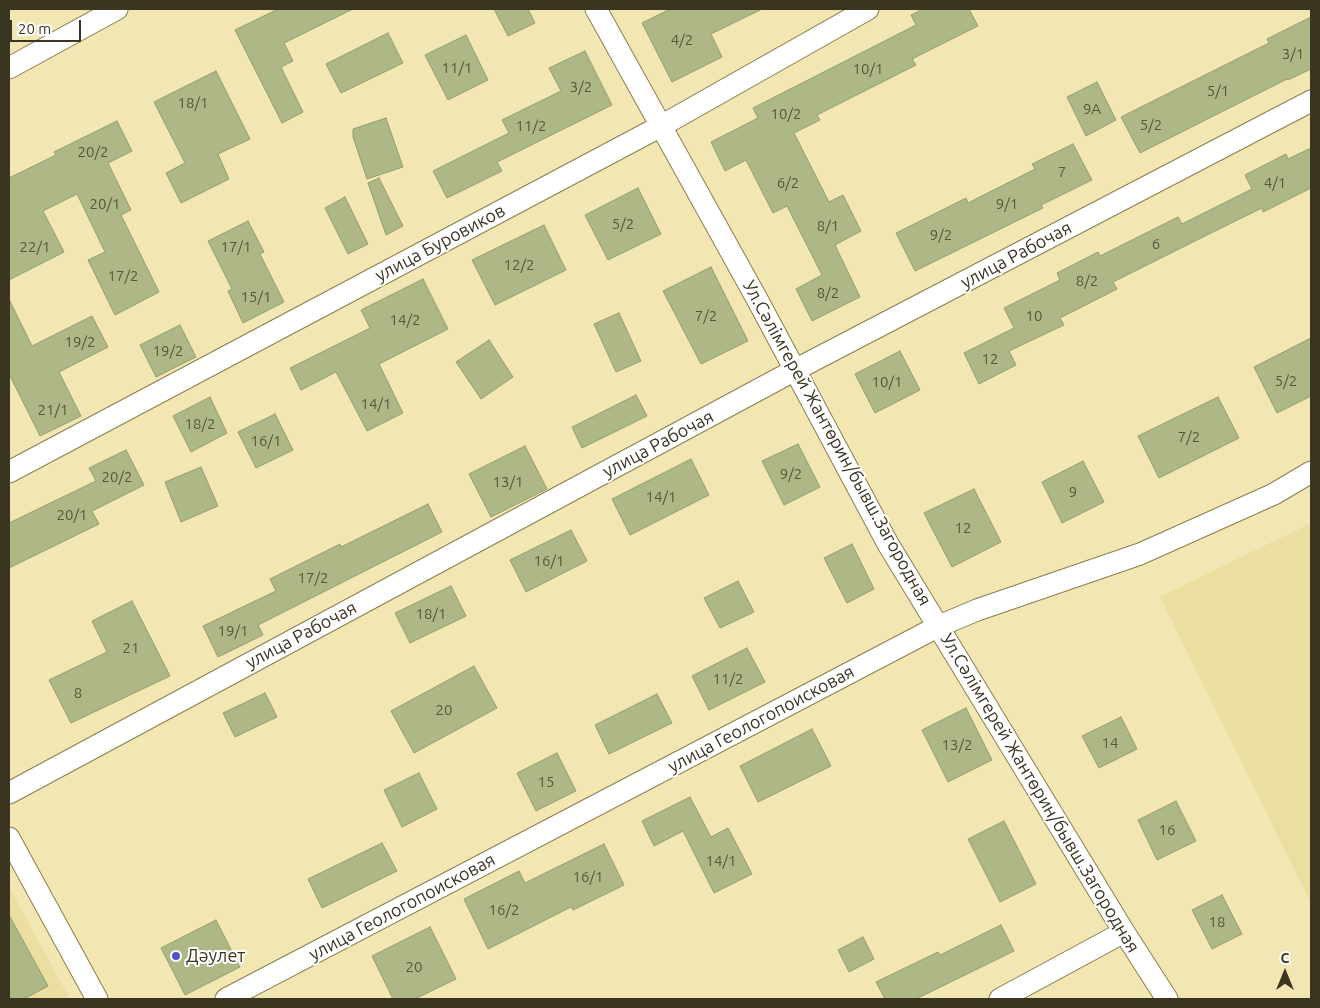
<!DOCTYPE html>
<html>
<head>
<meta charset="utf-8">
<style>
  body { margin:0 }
  #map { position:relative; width:1320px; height:1008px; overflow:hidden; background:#f2e6b2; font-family:Ubuntu,sans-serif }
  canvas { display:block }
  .frame { position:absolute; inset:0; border:10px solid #3a3521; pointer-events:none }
  .north { position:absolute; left:1260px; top:948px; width:50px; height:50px; -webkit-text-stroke:4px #fff; paint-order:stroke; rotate:0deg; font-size:14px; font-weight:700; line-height:20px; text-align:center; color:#3a3521 }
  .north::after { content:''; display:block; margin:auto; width:18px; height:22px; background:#3a3521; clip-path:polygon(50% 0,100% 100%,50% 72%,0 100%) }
  .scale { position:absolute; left:10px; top:20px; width:71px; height:22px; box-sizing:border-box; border:2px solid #3a3521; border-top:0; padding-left:6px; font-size:15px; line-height:18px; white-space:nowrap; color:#3a3521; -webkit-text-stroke:4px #fff; paint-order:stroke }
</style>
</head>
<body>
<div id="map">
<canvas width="1320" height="1008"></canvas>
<div class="frame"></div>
<div class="north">С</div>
<div class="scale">20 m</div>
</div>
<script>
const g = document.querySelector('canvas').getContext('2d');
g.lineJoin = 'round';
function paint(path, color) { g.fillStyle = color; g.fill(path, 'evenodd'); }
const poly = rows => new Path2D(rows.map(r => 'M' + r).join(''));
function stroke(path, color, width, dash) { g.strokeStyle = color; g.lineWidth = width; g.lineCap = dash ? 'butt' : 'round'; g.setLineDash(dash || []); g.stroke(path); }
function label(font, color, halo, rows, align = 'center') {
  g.font = font + ' Ubuntu,sans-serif'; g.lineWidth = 4; g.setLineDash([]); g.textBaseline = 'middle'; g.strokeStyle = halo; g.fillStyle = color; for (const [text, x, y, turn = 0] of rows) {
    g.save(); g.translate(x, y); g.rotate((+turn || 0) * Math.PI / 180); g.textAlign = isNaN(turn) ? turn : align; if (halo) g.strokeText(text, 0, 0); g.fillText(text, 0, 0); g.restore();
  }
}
const built = poly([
  [1311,523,1311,903,1160,597],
  [9,887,70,999,9,999]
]);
const building = poly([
  [278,9,353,9,284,43,293,61,281,67,303,112,282,123,235,30,278,9],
  [494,9,528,9,535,23,508,36,494,9],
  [670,9,762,9,711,34,722,57,672,82,642,23,670,9],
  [923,9,969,9,978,26,912,59,916,65,817,115,820,120,794,133,829,202,843,195,861,231,835,245,860,297,812,321,796,289,822,275,787,206,773,213,746,160,725,171,711,142,758,118,753,108,916,25,911,15,923,9],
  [1311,17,1311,69,1288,80,1287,79,1140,153,1121,117,1269,43,1267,39,1311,17],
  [388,33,403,63,341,93,326,64,388,33],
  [466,35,488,80,448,100,425,55,466,35],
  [585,51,612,105,497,162,502,171,447,198,433,171,509,133,502,120,561,91,549,68,585,51],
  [216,71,250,139,218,154,229,179,181,203,166,173,185,163,154,102,216,71],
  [1097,82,1116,120,1086,136,1067,97,1097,82],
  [386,118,403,167,367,179,353,137,353,129,386,118],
  [117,121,132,151,108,163,131,210,121,215,159,292,115,315,88,260,105,252,77,194,43,211,64,252,9,280,9,178,56,155,54,152,117,121],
  [1073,144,1092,180,1041,205,1043,208,915,271,896,233,966,198,968,203,1035,169,1032,164,1073,144],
  [1311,148,1311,188,1263,212,1262,208,1213,232,1113,282,1117,289,1060,318,1064,325,1009,351,1016,365,979,384,964,353,1014,328,1004,308,1060,280,1057,273,1098,252,1100,256,1178,217,1182,224,1252,189,1245,175,1286,154,1288,159,1311,148],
  [379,178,403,226,386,235,368,183,379,178],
  [638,188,661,234,608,260,585,215,638,188],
  [345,197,368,244,348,254,325,208,345,197],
  [248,221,264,252,260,254,284,302,243,323,228,291,232,289,208,241,248,221],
  [544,225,566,270,495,305,472,260,544,225],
  [711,267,748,341,701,364,663,291,711,267],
  [423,279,448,329,379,364,403,413,367,431,336,372,301,390,290,368,370,328,361,310,423,279],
  [9,299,32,346,92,316,108,347,59,372,81,416,40,436,9,374,9,299],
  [619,313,641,361,616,372,594,324,619,313],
  [180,325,196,357,156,377,140,345,180,325],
  [1311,338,1311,396,1277,413,1254,367,1311,338],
  [489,340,513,377,481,399,456,362,489,340],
  [900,351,920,390,875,413,855,374,900,351],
  [636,395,647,416,582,448,572,427,636,395],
  [210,397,227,433,191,452,173,416,210,397],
  [1218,397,1239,438,1159,478,1138,436,1218,397],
  [275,414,293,450,256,468,238,432,275,414],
  [798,444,820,487,784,505,762,461,798,444],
  [525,446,547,489,491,517,469,474,525,446],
  [126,450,144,485,92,511,99,524,9,568,9,523,96,481,89,468,126,450],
  [691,459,709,495,630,535,612,499,691,459],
  [1083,461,1104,502,1062,523,1042,482,1083,461],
  [201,467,218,506,181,522,165,482,201,467],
  [974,489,1001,542,952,567,924,513,974,489],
  [428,504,442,532,258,625,263,635,218,657,203,626,276,591,270,579,340,544,341,547,428,504],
  [571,530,587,561,526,592,510,560,571,530],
  [852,544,874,589,847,603,824,558,852,544],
  [738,581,754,612,720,628,704,598,738,581],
  [451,586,466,616,410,643,395,613,451,586],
  [132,601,170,676,71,723,49,680,107,652,92,621,132,601],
  [747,648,765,682,709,710,692,676,747,648],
  [474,666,497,708,414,753,391,711,474,666],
  [265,693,277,717,235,737,223,713,265,693],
  [657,694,672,723,609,754,595,725,657,694],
  [966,708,992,760,948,782,922,730,966,708],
  [1121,717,1137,749,1099,768,1082,736,1121,717],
  [812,729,831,766,758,802,740,766,812,729],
  [557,753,576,791,536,811,517,773,557,753],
  [419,773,437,809,402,827,384,790,419,773],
  [690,797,711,837,728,828,752,874,714,893,683,831,654,846,642,821,690,797],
  [1176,801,1196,841,1157,860,1138,820,1176,801],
  [1004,821,1036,884,1000,902,968,839,1004,821],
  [382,843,397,871,322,908,308,879,382,843],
  [604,844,624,885,573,910,571,907,488,949,464,899,519,871,525,883,604,844],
  [1222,895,1242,934,1212,949,1192,910,1222,895],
  [9,915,48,986,24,999,9,999,9,915],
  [216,920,240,967,185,995,161,948,216,920],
  [1001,925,1014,951,916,999,885,999,876,982,938,952,940,955,1001,925],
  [430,927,456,979,415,999,393,999,372,956,430,927],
  [863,937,874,959,849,972,838,950,863,937]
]);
const street = poly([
  [596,9,757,299,888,544,1124,932,1167,999],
  [9,68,117,9],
  [9,472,661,126,868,9],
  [9,793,795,370,1311,101],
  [9,838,97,999],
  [226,999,939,626,977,610,1140,554,1274,494,1311,472],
  [1000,999,1124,932]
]);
const markers = [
  [176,956,5,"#5051c8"]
];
const numberNames = [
  ["4/2",682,40],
  ["3/1",1293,54],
  ["11/1",457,68],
  ["10/1",868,69],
  ["3/2",581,87],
  ["5/1",1218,91],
  ["18/1",193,103],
  ["9А",1092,109],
  ["10/2",786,114],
  ["5/2",1151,125],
  ["11/2",531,126],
  ["20/2",93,152],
  ["7",1062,172],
  ["6/2",788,183],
  ["4/1",1275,183],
  ["20/1",105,204],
  ["9/1",1007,204],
  ["5/2",623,224],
  ["8/1",828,226],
  ["9/2",941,235],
  ["6",1156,244],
  ["22/1",35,247],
  ["17/1",236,247],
  ["12/2",519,265],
  ["17/2",123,276],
  ["8/2",1087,281],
  ["8/2",828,293],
  ["15/1",256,297],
  ["7/2",706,316],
  ["10",1034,316],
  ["14/2",405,320],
  ["19/2",80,342],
  ["19/2",168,351],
  ["12",990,359],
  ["5/2",1286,381],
  ["10/1",887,382],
  ["14/1",376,404],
  ["21/1",53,410],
  ["18/2",200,424],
  ["7/2",1189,437],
  ["16/1",266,441],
  ["9/2",791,474],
  ["20/2",117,477],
  ["13/1",508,482],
  ["9",1073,492],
  ["14/1",661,497],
  ["20/1",72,515],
  ["12",963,528],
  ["16/1",549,561],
  ["17/2",313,578],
  ["18/1",431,614],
  ["19/1",233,631],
  ["21",131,648],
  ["11/2",728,679],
  ["8",78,693],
  ["20",444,710],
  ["14",1110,743],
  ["13/2",957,745],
  ["15",546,782],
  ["16",1167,830],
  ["14/1",721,861],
  ["16/1",588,877],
  ["16/2",504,910],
  ["18",1217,922],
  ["20",414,967]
];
const streetNames = [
  ["улица Буровиков",440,243,-28],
  ["улица Рабочая",1016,255,-28],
  ["Ул.Сәлімгерей Жантөрин/бывш.Загородная",837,443,61],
  ["улица Рабочая",658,444,-28],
  ["улица Рабочая",301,635,-28],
  ["улица Геологопоисковая",761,719,-28],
  ["Ул.Сәлімгерей Жантөрин/бывш.Загородная",1040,793,59],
  ["улица Геологопоисковая",402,907,-28]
];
const poiNames = [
  ["Дәулет",186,956]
];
paint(built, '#ebdea1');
paint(building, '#aeb886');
stroke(building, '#949d6c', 1);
stroke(street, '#897e4e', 23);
stroke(street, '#fff', 21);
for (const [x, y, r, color] of markers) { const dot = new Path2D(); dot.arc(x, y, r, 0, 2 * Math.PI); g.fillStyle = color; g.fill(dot); stroke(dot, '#fff', 2); }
label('15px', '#57563a', null, numberNames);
label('18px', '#3a3521', '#fff', streetNames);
label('18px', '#3a3521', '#fff', poiNames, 'left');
</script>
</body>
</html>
